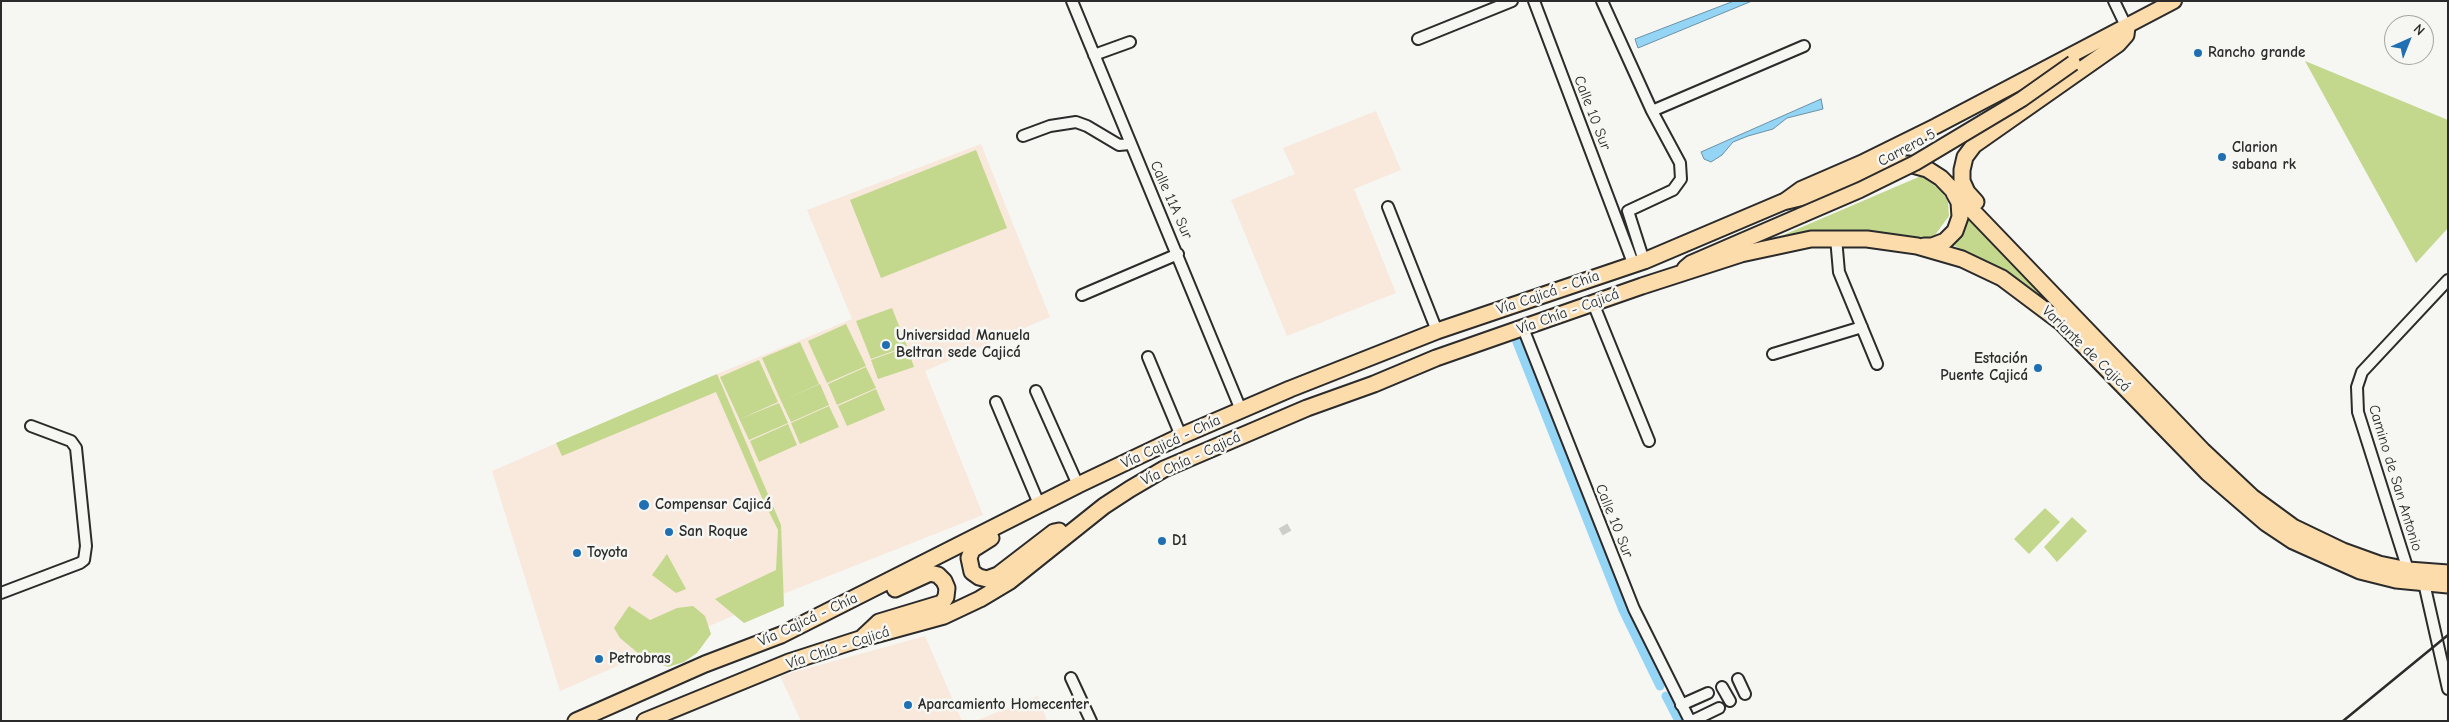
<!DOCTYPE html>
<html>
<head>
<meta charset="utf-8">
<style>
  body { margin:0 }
  #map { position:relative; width:2449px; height:722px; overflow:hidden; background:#f6f6f2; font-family:"Comic Neue",sans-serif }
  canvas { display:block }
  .frame { position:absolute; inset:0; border:2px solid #2b2b2b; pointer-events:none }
  .north { position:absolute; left:2384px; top:15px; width:50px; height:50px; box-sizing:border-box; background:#f6f6f2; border:1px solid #a5a5a2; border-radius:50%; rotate:44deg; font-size:14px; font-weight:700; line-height:20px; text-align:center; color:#2b2b2b }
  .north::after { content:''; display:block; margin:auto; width:18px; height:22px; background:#1f6fb2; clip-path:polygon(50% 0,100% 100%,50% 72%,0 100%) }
</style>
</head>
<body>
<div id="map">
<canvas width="2449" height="722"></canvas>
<div class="frame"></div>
<div class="north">N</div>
</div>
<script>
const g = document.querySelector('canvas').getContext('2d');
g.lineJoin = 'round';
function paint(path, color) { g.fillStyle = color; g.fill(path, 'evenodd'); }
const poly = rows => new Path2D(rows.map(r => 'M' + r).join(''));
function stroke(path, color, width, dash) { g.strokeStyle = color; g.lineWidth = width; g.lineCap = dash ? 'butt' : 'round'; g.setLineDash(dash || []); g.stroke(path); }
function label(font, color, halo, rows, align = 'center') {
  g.font = font + ' "Comic Neue",sans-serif'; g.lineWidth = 5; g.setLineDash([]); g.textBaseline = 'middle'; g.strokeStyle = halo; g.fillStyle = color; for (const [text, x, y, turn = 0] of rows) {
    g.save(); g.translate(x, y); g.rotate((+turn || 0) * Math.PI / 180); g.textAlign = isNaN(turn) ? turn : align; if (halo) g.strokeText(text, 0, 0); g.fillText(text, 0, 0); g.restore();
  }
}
const built = poly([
  [1376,111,1401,170,1354,189,1396,293,1287,336,1231,200,1295,174,1283,148],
  [981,144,1050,317,925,371,983,515,783,594,560,691,492,471,717,374,852,319,807,210],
  [925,636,962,721,801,721,780,676],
  [1038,696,1047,721,975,721]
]);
const green = poly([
  [2305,61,2448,120,2448,228,2416,263],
  [976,150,1007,228,881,278,850,200],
  [1921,176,1941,190,1948,202,1949,216,1935,235,1925,239,1905,235,1774,239],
  [1967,217,2055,307,1996,266,1953,245],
  [892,308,907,346,871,359,856,321],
  [846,324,866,366,827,383,808,341],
  [800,342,819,384,781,401,762,358],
  [907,347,914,367,878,379,871,360],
  [759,360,778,402,740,419,779,403,788,423,749,440,720,377],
  [866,367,876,388,837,405,828,384],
  [717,374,781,525,784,606,744,623,715,599,776,570,778,530,763,500,716,392,562,456,556,443],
  [820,384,829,405,791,422,781,401],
  [876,389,885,410,847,426,838,406],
  [829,406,839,427,800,444,791,423],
  [788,424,797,445,759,462,750,441],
  [2045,508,2060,522,2029,554,2014,539],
  [2072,517,2087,531,2057,562,2044,547],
  [667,554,686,589,676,593,652,575],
  [629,606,650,620,677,608,693,606,705,616,711,634,697,653,684,662,668,667,644,658,620,638,614,628]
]);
const water = poly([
  [1734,1,1752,1,1638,48,1635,39,1734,1],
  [1821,99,1823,109,1787,118,1773,129,1748,136,1733,142,1722,155,1711,162,1704,159,1701,152,1821,99]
]);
const canal = poly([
  [1517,342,1623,610,1660,686],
  [1666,696,1679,721]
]);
const minorTunnel = poly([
  [1283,526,1287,533]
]);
const minor = poly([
  [1072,1,1241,410],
  [1534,1,1633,263],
  [1602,1,1652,111,1680,163,1681,179,1673,190,1628,211,1644,261],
  [2114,1,2126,26],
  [1418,39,1512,1],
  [1094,55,1130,42],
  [1652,111,1804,46],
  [1023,136,1050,126,1076,122,1087,126,1119,145,1130,144],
  [1388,207,1437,331],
  [1836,238,1839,272,1877,364],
  [1082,295,1178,254],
  [1593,303,1649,441],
  [1523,328,1634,609,1690,721],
  [1773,354,1862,327],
  [1148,357,1181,436],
  [1036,391,1078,485],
  [996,402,1039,504],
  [2408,570,2358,412,2357,387,2362,372,2448,280],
  [2424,583,2448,689],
  [1,593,80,563,84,560,86,546,76,448,71,441,31,426],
  [1071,678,1091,721],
  [1738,679,1745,694],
  [1722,687,1730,701],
  [1681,705,1708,693],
  [1692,721,1719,708]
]);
const major = poly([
  [1783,202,1801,189,1861,163,1936,126,2174,1],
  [1685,268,1691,263,1802,215]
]);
const highway = poly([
  [1976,202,1967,192,1962,181,1962,170,1965,157,1974,145,2118,44,2126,35,2127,27],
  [1924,246,1932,246,1945,241,1955,231,1960,217,1959,202,1954,193],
  [991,538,972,550,969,558,972,572,979,577,987,579,998,575,1054,532,1059,531],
  [863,637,879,622,942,603,946,597,947,588,944,581,938,575,930,573,895,589],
  [576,721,705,664,781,635,1078,485,1181,436,1290,389,1437,331,1644,261,1783,202,1804,197,1860,174,1894,164,1909,164,1927,169,1941,178,2203,451,2252,497,2293,527,2343,551,2379,564,2408,570,2448,573],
  [645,721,789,662,860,639,944,616,980,599,1010,581,1104,506,1130,489,1164,469,1307,408,1374,384,1436,358,1642,286,1741,254,1811,239,1867,239,1917,246,1962,259,2002,278,2062,323,2208,473,2266,523,2293,541,2360,571,2396,580,2448,585]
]);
const rail = poly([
  [2343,721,2448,635]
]);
const majorBridge = poly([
  [1802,215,1860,190,1915,163,2022,99,2073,63]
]);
const markers = [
  [2198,53,5,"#1f6fb2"],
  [2222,157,5,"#1f6fb2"],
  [886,345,5,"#1f6fb2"],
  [2038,368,5,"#1f6fb2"],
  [644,505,6,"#1f6fb2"],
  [669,532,5,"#1f6fb2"],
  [1162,541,5,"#1f6fb2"],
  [577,553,5,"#1f6fb2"],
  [599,659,5,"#1f6fb2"],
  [908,705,5,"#1f6fb2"]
];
const poiNames = [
  ["Rancho grande",2208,53],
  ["Clarion",2232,148],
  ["sabana rk",2232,165],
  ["Universidad Manuela",896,336],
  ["Beltran sede Cajicá",896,353],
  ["Estación",2028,359,"right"],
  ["Puente Cajicá",2028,376,"right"],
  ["Compensar Cajicá",655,505],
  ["San Roque",679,532],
  ["D1",1172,541],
  ["Toyota",587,553],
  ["Petrobras",609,659],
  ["Aparcamiento Homecenter",918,705]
];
const streetNames = [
  ["Calle 10 Sur",1592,113,69],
  ["Carrera 5",1907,148,-28],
  ["Calle 11A Sur",1171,200,66],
  ["Vía Cajicá - Chía",1548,293,-19],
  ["Vía Chía - Cajicá",1568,312,-20],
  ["Variante de Cajicá",2086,349,44],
  ["Vía Cajicá - Chía",1171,442,-25],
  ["Vía Chía - Cajicá",1191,459,-25],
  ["Camino de San Antonio",2395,478,73],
  ["Calle 10 Sur",1614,521,68],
  ["Vía Cajicá - Chía",808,620,-25],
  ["Vía Chía - Cajicá",838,648,-18]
];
paint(built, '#f8e9dc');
paint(green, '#c3d78d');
paint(water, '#94d5f6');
stroke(water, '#6a91a5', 1);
stroke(canal, '#94d5f6', 9);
stroke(minorTunnel, '#cdcdca', 10, [10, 5]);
stroke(minor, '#2b2b2b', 14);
stroke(major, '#2b2b2b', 18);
stroke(highway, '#2b2b2b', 19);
stroke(minor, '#f6f6f2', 10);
stroke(major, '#fddcac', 14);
stroke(highway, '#fddcac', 15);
stroke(rail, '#2b2b2b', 2.5);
stroke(majorBridge, '#2b2b2b', 18, []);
stroke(majorBridge, '#fddcac', 14);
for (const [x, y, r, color] of markers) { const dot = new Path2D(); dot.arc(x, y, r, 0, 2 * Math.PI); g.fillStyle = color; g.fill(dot); stroke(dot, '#f6f6f2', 2); }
label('bold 15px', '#2b2b2b', '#f6f6f2', poiNames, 'left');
label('15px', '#2b2b2b', '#f6f6f2', streetNames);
</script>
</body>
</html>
